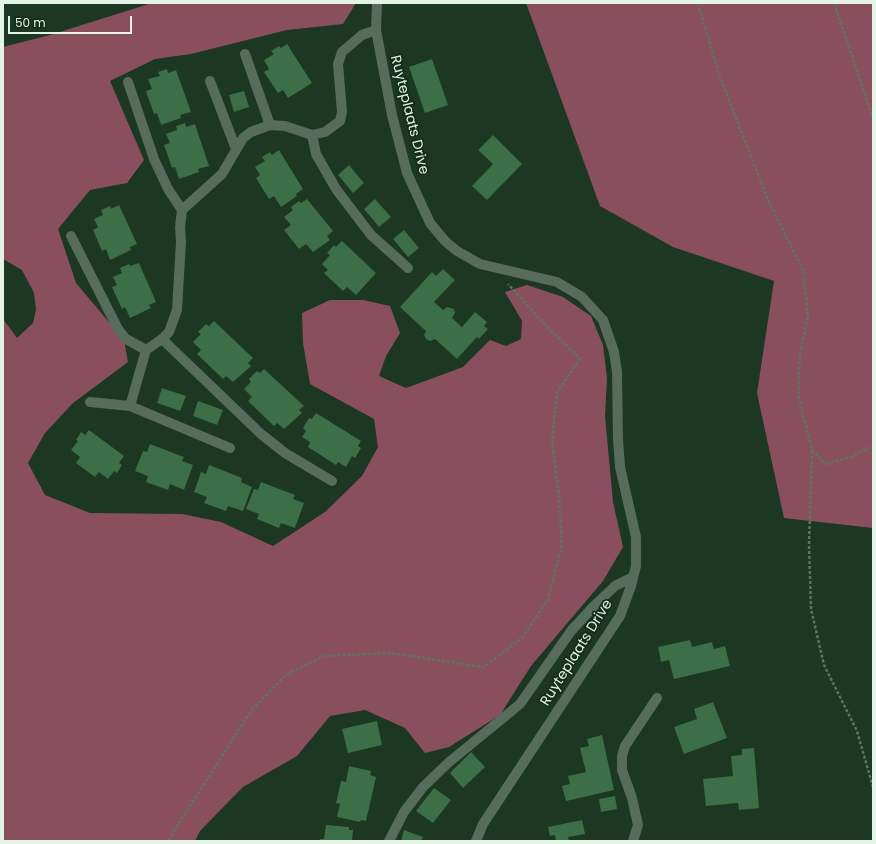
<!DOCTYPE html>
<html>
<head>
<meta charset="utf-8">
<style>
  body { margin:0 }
  #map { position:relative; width:876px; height:844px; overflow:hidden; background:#1c3722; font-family:Poppins,sans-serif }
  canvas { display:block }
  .frame { position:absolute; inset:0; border:4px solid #e3f3e5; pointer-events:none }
  .scale { position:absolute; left:8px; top:16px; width:124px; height:18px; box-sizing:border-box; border:2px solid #e3f3e5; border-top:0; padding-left:5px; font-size:12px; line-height:14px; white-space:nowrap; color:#e3f3e5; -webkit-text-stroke:3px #122d19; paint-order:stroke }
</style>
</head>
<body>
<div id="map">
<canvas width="876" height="844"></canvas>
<div class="frame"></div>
<div class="scale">50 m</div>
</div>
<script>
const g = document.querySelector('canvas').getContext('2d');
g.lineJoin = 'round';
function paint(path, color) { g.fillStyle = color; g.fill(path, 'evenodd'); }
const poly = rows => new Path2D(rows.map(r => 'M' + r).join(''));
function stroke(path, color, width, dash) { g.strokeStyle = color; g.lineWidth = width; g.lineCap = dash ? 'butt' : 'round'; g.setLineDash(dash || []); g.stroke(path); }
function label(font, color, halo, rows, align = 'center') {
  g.font = font + ' Poppins,sans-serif'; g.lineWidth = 3.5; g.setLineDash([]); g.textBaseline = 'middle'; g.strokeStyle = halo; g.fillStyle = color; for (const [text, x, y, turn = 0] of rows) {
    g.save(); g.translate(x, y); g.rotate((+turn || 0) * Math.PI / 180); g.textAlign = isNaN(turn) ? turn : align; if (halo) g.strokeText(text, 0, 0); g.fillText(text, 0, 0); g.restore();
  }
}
const forest = poly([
  [152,3,356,3,343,24,287,30,191,54,155,59,110,81,144,160,127,183,90,190,58,229,76,283,124,340,128,362,73,403,45,433,28,463,45,495,90,513,182,514,221,522,273,546,325,512,362,476,378,447,374,419,310,384,303,343,302,313,330,300,363,300,390,306,400,333,386,356,379,376,406,388,463,367,490,340,506,346,521,339,522,321,505,292,527,285,563,297,591,316,603,345,607,378,605,416,613,502,623,547,603,581,531,666,500,715,449,747,425,753,405,728,365,710,330,716,297,756,243,787,200,831,195,841,3,841,3,319,17,338,33,323,36,310,34,293,22,270,3,259,3,47,50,35],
  [526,3,873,3,873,528,784,518,757,393,774,281,673,247,600,206]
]);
const building = poly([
  [287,44,312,83,288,98,283,90,278,93,264,72,269,69,264,60,274,54,271,51,279,46,281,48],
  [432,59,448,105,425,113,409,67],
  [167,69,168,73,176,70,191,112,180,115,181,118,161,125,157,113,154,114,146,91,152,89,148,79,160,76,158,72],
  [244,91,249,107,234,112,229,95],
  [185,123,186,127,195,124,209,166,198,169,199,172,179,179,175,167,172,168,164,145,170,143,166,134,177,130,176,126],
  [493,135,522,164,487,200,472,186,493,164,478,150],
  [279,150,303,189,296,194,297,196,281,207,274,196,269,199,256,178,260,175,255,167,265,161,262,157,270,152,272,155],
  [349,165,364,183,353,193,338,175],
  [307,199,333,231,327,236,330,240,313,252,306,244,299,249,284,230,291,225,284,217,293,210,291,207,299,201,301,203],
  [375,199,391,217,379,227,364,209],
  [119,205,137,244,130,247,131,250,110,260,106,249,102,251,93,230,98,227,94,219,103,215,101,210,110,206,111,209],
  [404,230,419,248,408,257,393,239],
  [342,241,376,273,356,295,347,287,343,291,324,273,328,270,322,264,330,255,327,253,334,245,336,247],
  [139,263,156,302,149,305,151,308,130,318,125,307,122,309,112,287,117,285,113,277,122,273,120,268,129,264,130,266],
  [443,269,455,280,434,302,443,310,447,307,454,309,455,313,452,318,462,327,475,312,487,322,484,326,488,329,479,339,477,337,457,359,435,339,430,341,426,339,424,335,426,331,400,307,432,272,436,276],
  [214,321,253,358,248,363,251,366,233,382,226,376,223,379,197,354,201,350,193,342,201,334,198,332,206,324,209,326],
  [264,369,304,406,299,410,302,413,284,429,277,423,274,426,248,401,252,397,244,389,251,382,249,379,257,371,260,373],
  [162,388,186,396,180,411,157,403],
  [198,401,223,410,217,425,193,416],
  [316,413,361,441,358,446,361,448,355,458,352,456,346,467,338,462,336,465,308,447,310,442,302,437,306,431,303,428,309,418,312,419],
  [89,430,124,456,119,463,122,465,117,473,114,471,108,479,99,472,95,477,76,463,80,457,71,450,78,441,76,440,81,432,85,435],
  [150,444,184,457,182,461,193,465,184,490,170,484,168,490,146,482,148,476,135,471,143,451,147,452],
  [209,465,242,478,241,482,252,487,243,511,228,506,226,511,204,503,207,497,194,492,201,472,206,474],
  [261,482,295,495,293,499,304,503,295,528,281,523,279,528,257,519,259,514,246,509,254,489,258,490],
  [690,640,692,647,712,642,714,649,725,646,730,666,674,679,669,660,661,662,658,647],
  [713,702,727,738,684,754,674,727,697,719,694,709],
  [377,721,382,745,348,753,342,729],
  [602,735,614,790,566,801,562,786,570,784,568,776,586,772,580,748,589,746,587,739],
  [754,748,759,808,739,810,738,803,706,806,703,779,733,776,731,756,742,755,742,749],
  [471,752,485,767,463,788,450,773],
  [349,766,371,771,370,775,376,777,366,821,361,820,360,822,337,817,340,804,336,803,341,781,346,782],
  [434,788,451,800,433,823,416,811],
  [615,796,617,809,601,812,599,799],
  [582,820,585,834,568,837,569,841,556,841,555,835,550,836,548,827],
  [326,825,349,827,349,830,353,830,352,841,320,841,320,839,324,839],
  [404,830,423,837,421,841,401,841]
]);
const path = poly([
  [698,3,718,72,768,200,803,270,808,316,800,353,798,395,812,450,826,464,851,457,873,446],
  [834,3,873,118],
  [812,451,809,545,811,609,824,665,857,731,873,787],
  [169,841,175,829,251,711,286,675,324,656,390,653,484,667,523,637,548,599,562,545,559,495,552,442,557,393,580,358,547,327,508,284]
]);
const street = poly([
  [377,3,376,30,392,115,407,173,430,223,445,241,457,251,480,264,557,282,582,297,603,320,614,352,617,372,618,439,620,467,636,537,636,566,631,586,620,616,483,824,476,841],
  [245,54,270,125],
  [210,81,236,149],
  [128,82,154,159,168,189,182,210],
  [312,135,316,154,336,189,371,235,408,268],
  [312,135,325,132,340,121,342,112,338,64,342,52,362,35,376,30],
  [71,236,118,329,126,339,146,350],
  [162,339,261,434,285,453,332,481],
  [90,402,130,406,230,448],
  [130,406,146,350,162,339,169,332,177,310,181,242,180,227,182,210,222,174,243,138,251,132,270,125,285,126,312,135],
  [389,841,404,812,423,787,448,763,520,704,571,631,594,606,615,586,633,577],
  [633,841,638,825,632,798,622,770,622,756,625,746,657,698]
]);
const streetNames = [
  ["Ruyteplaats Drive",409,115,76],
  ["Ruyteplaats Drive",577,653,-58]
];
paint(forest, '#8a4f5f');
paint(building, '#3c6e48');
stroke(path, '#5d7462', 2.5, [3, 2]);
stroke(street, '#576c5b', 10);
label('14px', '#e3f3e5', '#122d19', streetNames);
</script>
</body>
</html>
